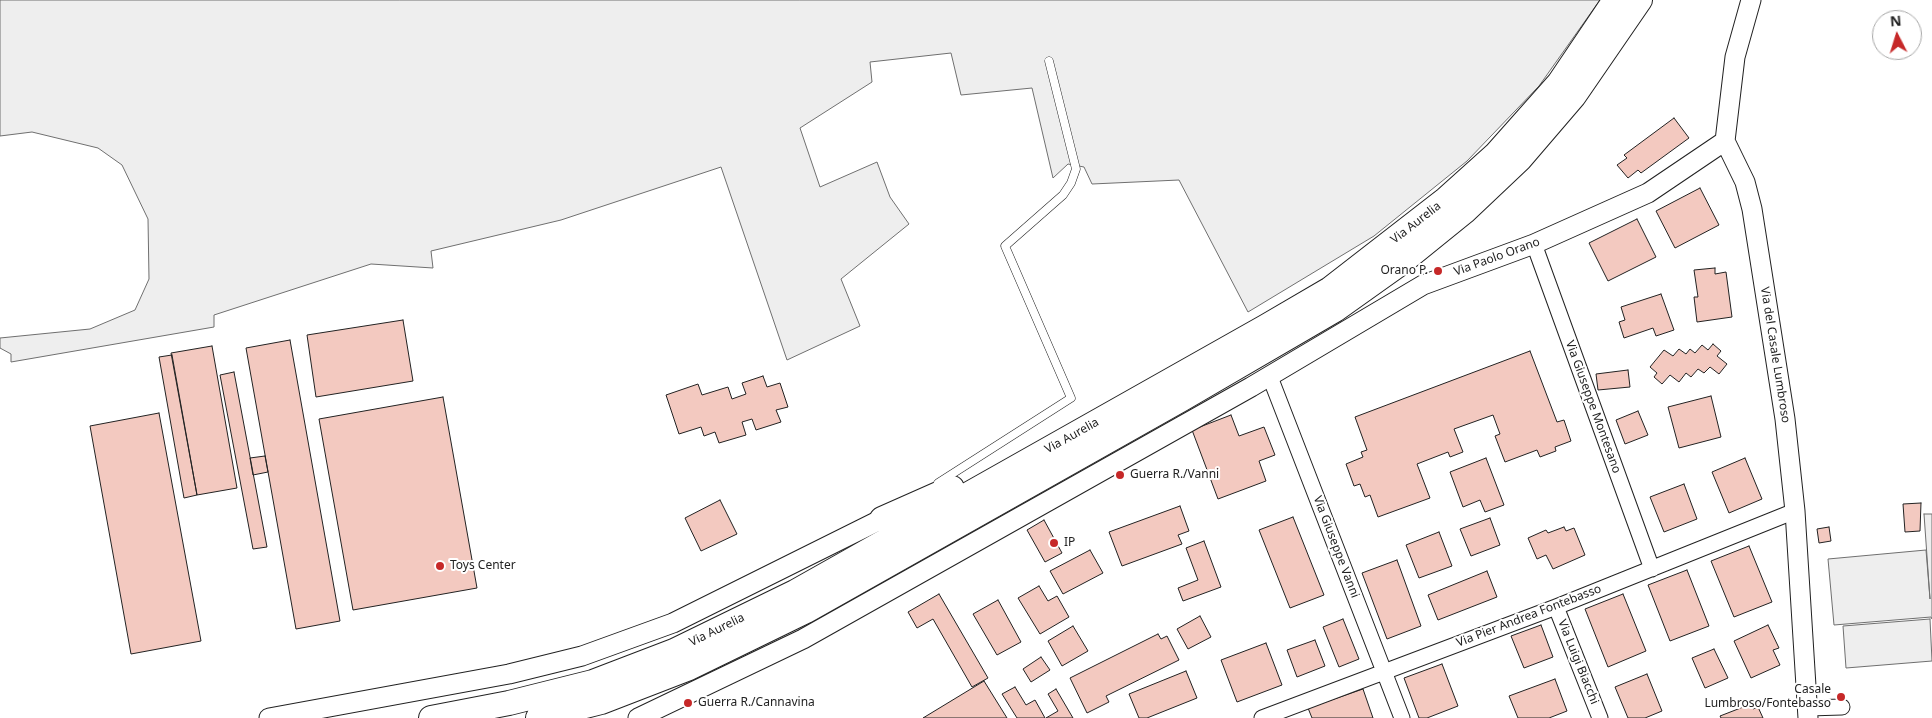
<!DOCTYPE html>
<html>
<head>
<meta charset="utf-8">
<style>
  body { margin:0 }
  #map { position:relative; width:1932px; height:718px; overflow:hidden; background:#fff; font-family:"Noto Sans",sans-serif }
  canvas { display:block }
  .north { position:absolute; left:1872px; top:10px; width:50px; height:50px; box-sizing:border-box; background:#fff; border:1px solid #a7a7a7; border-radius:50%; rotate:355deg; font-size:14px; font-weight:700; line-height:20px; text-align:center; color:#222 }
  .north::after { content:''; display:block; margin:auto; width:18px; height:22px; background:#c62828; clip-path:polygon(50% 0,100% 100%,50% 72%,0 100%) }
</style>
</head>
<body>
<div id="map">
<canvas width="1932" height="718"></canvas>
<div class="north">N</div>
</div>
<script>
const g = document.querySelector('canvas').getContext('2d');
g.lineJoin = 'round';
function paint(path, color) { g.fillStyle = color; g.fill(path, 'evenodd'); }
const poly = rows => new Path2D(rows.map(r => 'M' + r).join(''));
function stroke(path, color, width, dash) { g.strokeStyle = color; g.lineWidth = width; g.lineCap = dash ? 'butt' : 'round'; g.setLineDash(dash || []); g.stroke(path); }
function label(font, color, halo, rows, align = 'center') {
  g.font = font + ' "Noto Sans",sans-serif'; g.lineWidth = 4; g.setLineDash([]); g.textBaseline = 'middle'; g.strokeStyle = halo; g.fillStyle = color; for (const [text, x, y, turn = 0] of rows) {
    g.save(); g.translate(x, y); g.rotate((+turn || 0) * Math.PI / 180); g.textAlign = isNaN(turn) ? turn : align; if (halo) g.strokeText(text, 0, 0); g.fillText(text, 0, 0); g.restore();
  }
}
const green = poly([
  [0,0,1600,0,1539,86,1467,161,1374,236,1248,312,1179,180,1092,184,1084,167,1068,164,1053,178,1032,88,961,95,951,53,870,62,872,82,800,128,820,187,877,162,890,197,909,224,841,279,860,326,787,360,721,167,561,220,431,251,433,268,371,264,214,315,214,327,11,362,11,354,0,348,0,338,90,329,135,310,149,279,148,219,122,165,98,148,32,132,0,136,0,0],
  [1924,514,1932,514,1932,619,1931,617,1834,625,1828,559,1926,550,1930,599,1924,514],
  [1930,619,1932,661,1846,668,1843,626,1930,619]
]);
const building = poly([
  [1674,118,1689,138,1641,173,1638,170,1628,178,1617,165,1627,158,1624,155,1674,118],
  [1700,188,1719,225,1675,248,1656,211,1700,188],
  [1637,219,1656,257,1608,281,1589,243,1637,219],
  [1715,268,1715,274,1726,272,1732,317,1697,322,1694,297,1698,297,1694,270,1715,268],
  [1661,294,1674,330,1656,336,1653,328,1624,338,1619,322,1625,320,1621,307,1661,294],
  [403,320,413,381,316,397,307,335,403,320],
  [290,340,340,621,296,629,246,348,290,340],
  [1713,344,1721,351,1717,356,1727,364,1719,374,1710,367,1704,373,1698,369,1691,377,1686,373,1679,382,1670,375,1662,384,1654,377,1657,373,1650,367,1664,350,1673,356,1679,349,1686,354,1690,349,1695,353,1702,345,1708,350,1713,344],
  [212,346,237,488,197,495,171,353,212,346],
  [1530,351,1557,422,1564,420,1571,441,1555,447,1556,451,1540,457,1537,450,1505,462,1495,436,1500,434,1493,415,1454,429,1463,452,1450,457,1448,452,1417,464,1430,498,1378,517,1370,495,1365,497,1360,484,1354,486,1346,464,1363,457,1361,452,1367,450,1355,417,1530,351],
  [172,355,197,495,184,498,159,357,172,355],
  [1628,370,1630,387,1598,390,1596,374,1628,370],
  [234,372,267,547,253,549,220,375,234,372],
  [763,376,767,387,780,383,788,407,776,410,781,422,756,430,752,419,742,422,746,435,719,443,715,432,704,436,701,427,679,434,666,395,698,384,702,395,728,387,732,399,746,394,742,383,763,376],
  [1711,396,1721,437,1679,448,1668,407,1711,396],
  [443,397,477,588,353,610,319,419,443,397],
  [1638,411,1648,435,1625,444,1616,420,1638,411],
  [159,413,201,641,131,654,90,426,159,413],
  [1231,415,1239,436,1264,427,1275,455,1259,461,1266,481,1218,499,1192,430,1231,415],
  [265,456,268,472,253,475,250,458,265,456],
  [1486,458,1504,505,1485,512,1480,500,1463,507,1450,472,1486,458],
  [1745,458,1762,499,1729,513,1712,472,1745,458],
  [1684,484,1697,519,1664,532,1650,497,1684,484],
  [720,500,737,534,701,551,685,518,720,500],
  [1921,503,1920,531,1905,532,1903,504,1921,503],
  [1180,506,1189,531,1178,535,1182,544,1122,566,1109,532,1180,506],
  [1293,517,1324,595,1290,608,1259,530,1293,517],
  [1490,518,1500,545,1471,556,1460,529,1490,518],
  [1044,520,1062,553,1045,562,1027,530,1044,520],
  [1564,527,1566,531,1574,528,1585,555,1553,569,1546,555,1537,559,1528,538,1546,530,1548,533,1564,527],
  [1829,527,1831,541,1819,543,1817,529,1829,527],
  [1439,532,1452,566,1419,578,1406,545,1439,532],
  [1204,541,1221,587,1183,601,1178,588,1198,580,1186,548,1204,541],
  [1749,546,1772,602,1734,617,1711,561,1749,546],
  [1090,550,1103,573,1063,594,1050,571,1090,550],
  [1397,560,1421,626,1387,639,1362,573,1397,560],
  [1687,570,1709,626,1670,641,1648,585,1687,570],
  [1487,571,1497,597,1438,620,1428,595,1487,571],
  [1039,586,1048,601,1057,596,1069,617,1040,634,1018,598,1039,586],
  [939,594,988,678,972,687,933,619,917,628,908,612,939,594],
  [1623,594,1646,651,1608,667,1585,609,1623,594],
  [998,600,1021,642,997,655,973,614,998,600],
  [1200,616,1211,637,1188,649,1177,629,1200,616],
  [1343,619,1359,659,1339,667,1323,627,1343,619],
  [1541,625,1553,657,1524,668,1511,636,1541,625],
  [1768,625,1779,648,1773,650,1780,665,1751,678,1734,641,1768,625],
  [1073,626,1088,651,1062,666,1048,641,1073,626],
  [1158,634,1161,639,1167,636,1179,660,1106,696,1109,702,1087,713,1070,678,1158,634],
  [1315,640,1325,666,1297,677,1287,650,1315,640],
  [1266,643,1282,685,1237,702,1221,660,1266,643],
  [1714,649,1728,678,1705,688,1692,658,1714,649],
  [1041,657,1050,670,1031,682,1023,669,1041,657],
  [1442,664,1458,706,1427,718,1419,718,1404,678,1442,664],
  [1186,671,1197,698,1147,718,1139,718,1129,694,1186,671],
  [1647,674,1662,711,1645,718,1628,718,1615,687,1647,674],
  [1555,679,1567,711,1549,718,1518,718,1509,696,1555,679],
  [984,681,1007,718,923,718,984,681],
  [1015,687,1026,705,1035,700,1045,718,1017,718,1002,694,1015,687],
  [1056,689,1073,718,1046,718,1058,711,1048,694,1056,689],
  [1363,689,1373,718,1312,718,1308,708,1363,689],
  [1751,704,1753,709,1758,707,1763,718,1721,718,1720,716,1751,704]
]);
const service = poly([
  [938,483,1071,398,1005,246,1063,195,1071,183,1076,169,1049,61]
]);
const minor = poly([
  [1534,244,1652,569],
  [1270,377,1402,718],
  [1556,607,1600,718],
  [1808,708,1842,707],
  [1262,718,1556,607,1795,511]
]);
const tertiary = poly([
  [1751,0,1735,57,1725,141,1745,182,1752,209,1785,419,1795,511,1808,718],
  [269,718,509,674,582,656,673,623,882,519],
  [638,718,803,639,1251,387,1423,285,1534,244,1648,193,1725,141]
]);
const trunk = poly([
  [882,519,952,488],
  [431,718,509,703,593,682,674,651,795,592,1265,327,1330,289,1446,199,1496,154,1559,83,1615,0],
  [538,718,601,702,689,668,806,611,1182,399,1335,310,1401,263,1464,212,1520,159,1574,96,1640,0]
]);
const markers = [
  [1438,271,5,"#c62828"],
  [1120,475,5,"#c62828"],
  [1054,543,5,"#c62828"],
  [440,566,5,"#c62828"],
  [1841,697,5,"#c62828"],
  [688,703,5,"#c62828"]
];
const streetNames = [
  ["Via Aurelia",1416,223,-38],
  ["Via Paolo Orano",1497,257,-20],
  ["Via del Casale Lumbroso",1775,355,81],
  ["Via Giuseppe Montesano",1593,407,70],
  ["Via Aurelia",1072,436,-29],
  ["Via Giuseppe Vanni",1336,547,69],
  ["Via Pier Andrea Fontebasso",1529,616,-21],
  ["Via Aurelia",717,630,-26],
  ["Via Luigi Biacchi",1578,662,68]
];
const poiNames = [
  ["Orano P.",1428,271,"right"],
  ["Guerra R./Vanni",1130,475],
  ["IP",1064,543],
  ["Toys Center",450,566],
  ["Casale",1831,690,"right"],
  ["Lumbroso/Fontebasso",1831,704,"right"],
  ["Guerra R./Cannavina",698,703]
];
paint(green, '#eee');
stroke(green, '#6f6f6f', 1);
paint(building, '#f3c9c0');
stroke(building, '#222', 1);
stroke(service, '#222', 9);
stroke(minor, '#222', 17);
stroke(tertiary, '#222', 21);
stroke(trunk, '#222', 26);
stroke(service, '#fff', 8);
stroke(minor, '#fff', 15);
stroke(tertiary, '#fff', 19);
stroke(trunk, '#fff', 24);
for (const [x, y, r, color] of markers) { const dot = new Path2D(); dot.arc(x, y, r, 0, 2 * Math.PI); g.fillStyle = color; g.fill(dot); stroke(dot, '#fff', 2); }
label('12px', '#222', '#fff', streetNames);
label('12px', '#222', '#fff', poiNames, 'left');
</script>
</body>
</html>
